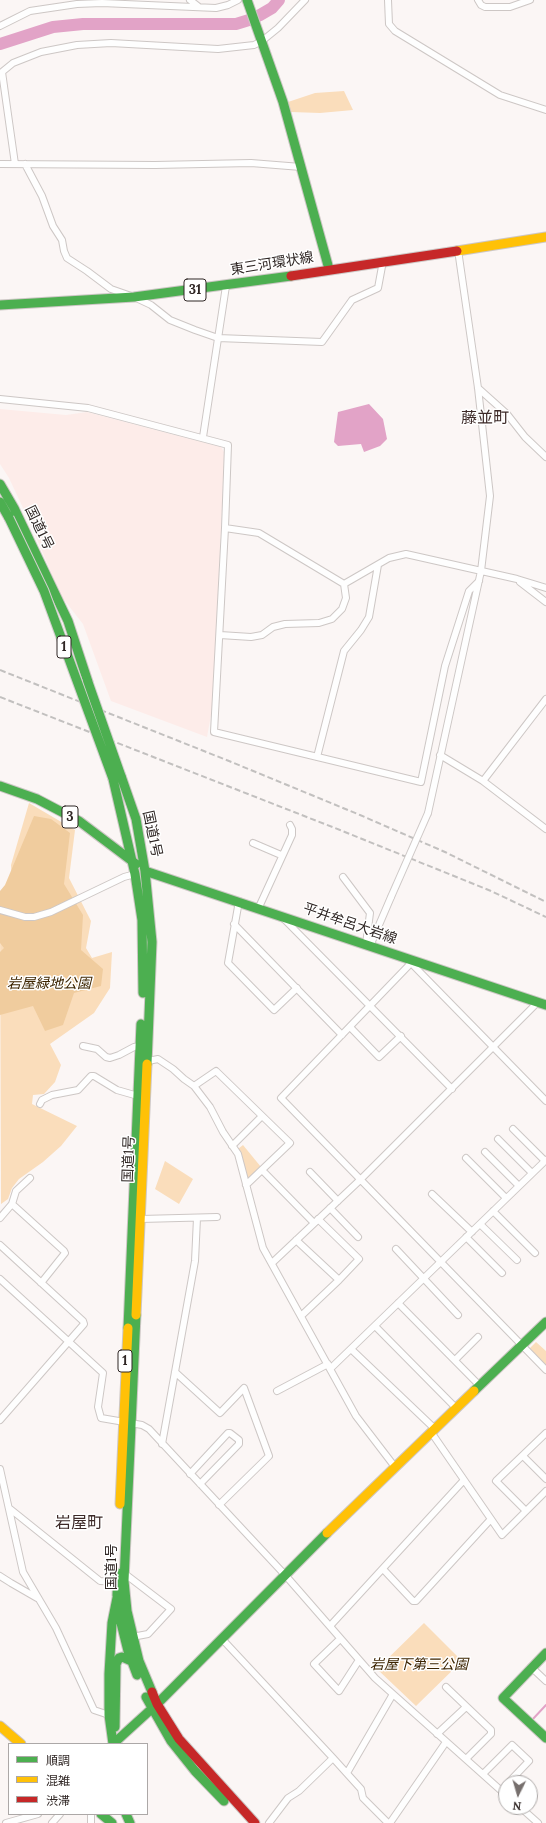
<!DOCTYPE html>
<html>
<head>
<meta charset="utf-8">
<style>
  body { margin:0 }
  #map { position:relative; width:546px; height:1823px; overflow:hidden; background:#fbf6f5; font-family:Lora,"Noto Sans JP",serif }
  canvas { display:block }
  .legend { position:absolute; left:8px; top:1743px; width:140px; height:72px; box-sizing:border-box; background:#fff; border:1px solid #aca8a7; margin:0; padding:5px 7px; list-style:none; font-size:12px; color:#2f2624 }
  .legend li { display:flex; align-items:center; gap:8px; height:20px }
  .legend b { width:20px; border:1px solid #aca8a7 }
  .north { position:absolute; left:498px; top:1775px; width:40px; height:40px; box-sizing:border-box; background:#fff; border:1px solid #aca8a7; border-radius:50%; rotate:185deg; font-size:11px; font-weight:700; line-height:16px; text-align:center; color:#2f2624 }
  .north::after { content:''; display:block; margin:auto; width:14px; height:18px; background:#766f6d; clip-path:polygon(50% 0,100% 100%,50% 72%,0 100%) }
</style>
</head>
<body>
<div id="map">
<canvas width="546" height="1823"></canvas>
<ul class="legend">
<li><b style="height:5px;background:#4caf50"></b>順調</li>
<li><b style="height:5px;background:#ffc107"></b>混雑</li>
<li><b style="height:5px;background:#c62828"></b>渋滞</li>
</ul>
<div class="north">N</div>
</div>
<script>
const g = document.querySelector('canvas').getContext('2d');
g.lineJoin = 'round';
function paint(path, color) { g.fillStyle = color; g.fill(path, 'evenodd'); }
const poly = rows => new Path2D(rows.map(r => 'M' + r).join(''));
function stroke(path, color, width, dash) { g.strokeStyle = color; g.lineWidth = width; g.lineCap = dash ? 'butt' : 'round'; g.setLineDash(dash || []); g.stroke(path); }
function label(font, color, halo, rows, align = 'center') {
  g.font = font + ' Lora,"Noto Sans JP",serif'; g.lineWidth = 3; g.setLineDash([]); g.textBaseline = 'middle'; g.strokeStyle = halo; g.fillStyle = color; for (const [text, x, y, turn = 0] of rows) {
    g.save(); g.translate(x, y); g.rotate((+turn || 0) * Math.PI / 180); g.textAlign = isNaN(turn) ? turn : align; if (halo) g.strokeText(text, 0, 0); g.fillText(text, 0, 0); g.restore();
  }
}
const built = poly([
  [0,409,66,415,87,412,221,447,224,452,215,693,207,737,111,701,83,624,61,596,31,525,9,478,0,464]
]);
const green = poly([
  [344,91,353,110,320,113,291,112,288,102,315,93],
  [29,803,75,830,69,878,91,921,86,948,92,958,112,952,110,988,94,1013,50,1044,61,1065,55,1082,44,1094,33,1095,32,1104,77,1126,61,1146,43,1162,19,1179,12,1188,8,1199,1,1204,0,906,12,886,11,865],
  [243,1145,261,1167,247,1181,238,1149],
  [165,1161,193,1179,179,1204,155,1189],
  [536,1342,546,1351,546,1366,529,1349],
  [424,1623,462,1661,416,1706,377,1669]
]);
const forest = poly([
  [34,816,51,819,70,833,64,884,83,915,81,950,103,969,101,986,74,993,63,1025,45,1031,33,1006,0,1015,0,952,4,948,0,943,0,891,5,885]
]);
const water = poly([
  [369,404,383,419,387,439,380,446,364,452,361,444,338,446,334,442,338,412]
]);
const stream = poly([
  [532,1720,546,1705]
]);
const river = poly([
  [0,44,53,27,83,24,236,24,249,20,260,15,272,8,279,0]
]);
const street = poly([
  [190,0,199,7],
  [388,0,389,24,395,31,500,95,546,110],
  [478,0,481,5,485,7,510,7,530,0],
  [0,26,30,11,77,4,102,3,216,8,228,5,238,0],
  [0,164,155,165,251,163,301,167],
  [15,164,2,72,13,63,41,52,77,45,111,43,218,49,254,45,262,41,278,28,305,0],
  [25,164,42,196,53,226,62,240,64,251,67,258,87,271,111,289,134,297,151,305,170,320,195,330,218,338,322,342,352,300,378,288,383,261],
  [478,388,507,414,525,437,546,457],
  [0,399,88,408,228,445,225,528,259,533,344,584,389,558,406,554,517,579,546,588],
  [203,437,226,286],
  [225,528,214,732,421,782,445,666,469,591,479,581],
  [520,582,546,602],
  [220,635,251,637,262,635,273,627,285,624,319,623,332,619,342,609,346,598,344,584],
  [440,755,483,781,546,829],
  [317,757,344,651,361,630,369,617,378,565],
  [483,781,546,699],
  [428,813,481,571,490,496,478,388,458,250],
  [253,843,281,855],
  [343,877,370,913,366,944],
  [239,901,228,963,274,1010,297,988],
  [259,907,292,835,292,829,290,825],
  [0,910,25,917,34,917,51,912,124,877,135,874],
  [283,918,452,1089],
  [234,924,342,1035],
  [370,946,391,897],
  [414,960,281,1098,546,1370],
  [412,964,546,1101],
  [350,1027,379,1057,401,1036],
  [83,1046,97,1049,106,1057,110,1058,119,1055,134,1047,140,1046],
  [148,1061,158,1059,173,1069,184,1079,194,1086,210,1107,223,1132,238,1154,263,1248,356,1416,395,1467],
  [194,1086,216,1071,290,1143,246,1185],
  [40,1104,42,1100,52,1095,78,1090,91,1076,94,1076,117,1090,138,1096],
  [513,1129,545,1161],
  [498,1139,532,1173],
  [232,1146,262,1116],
  [485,1152,519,1186],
  [466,1158,506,1198],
  [262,1170,314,1223],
  [310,1172,338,1201],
  [432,1194,472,1232],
  [12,1204,64,1251,65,1253,41,1283],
  [330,1208,358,1237],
  [493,1211,535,1253],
  [0,1218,12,1204,16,1191,30,1178],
  [141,1219,217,1217],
  [318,1219,359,1259,339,1280],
  [480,1224,517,1260],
  [466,1237,502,1273],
  [296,1240,339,1280,301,1316],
  [0,1245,83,1321,84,1324,0,1420],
  [396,1249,458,1315],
  [272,1263,360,1180,538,1002],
  [0,1279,103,1373,98,1407,101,1418,142,1425,149,1429,286,1576,375,1678,506,1795],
  [398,1303,480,1386],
  [375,1326,456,1408],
  [351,1349,435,1429],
  [455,1360,478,1337],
  [330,1369,546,1160],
  [175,1372,220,1413,244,1388,269,1456,219,1505],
  [277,1391,328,1364],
  [431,1432,502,1535,546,1491],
  [162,1444,195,1261,197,1218],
  [523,1456,546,1479],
  [0,1469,23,1572,56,1628,94,1710,109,1715],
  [190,1474,228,1433,230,1433,239,1440,239,1444,200,1484],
  [9,1508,100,1581,117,1582],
  [526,1511,496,1481,546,1433],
  [383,1569,413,1601,416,1601,491,1519],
  [125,1574,171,1609,148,1634,132,1637],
  [0,1576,11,1583,37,1598],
  [330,1626,464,1480],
  [340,1639,314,1664,339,1691,359,1660],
  [223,1640,333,1758,361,1789,363,1798,388,1823],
  [531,1667,546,1681],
  [446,1687,491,1730,491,1734,466,1759],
  [437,1734,466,1707],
  [347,1773,393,1694],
  [483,1774,512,1745,529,1761,508,1783],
  [520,1807,538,1823],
  [91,1814,91,1823],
  [6,1823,38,1814],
  [52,1823,60,1814],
  [269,1823,288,1798,299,1791,333,1758],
  [390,1823,446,1742]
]);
const fast = poly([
  [247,0,283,102,329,269],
  [0,305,134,297,291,276],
  [0,484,14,508,68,621,88,682],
  [0,502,9,518],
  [121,776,136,819,145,871,152,942,147,1064],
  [113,779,135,874,142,920,143,993],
  [0,786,37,799,79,821,136,864],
  [145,871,546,1005],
  [136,1315,124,1581,127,1611,139,1661,152,1692],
  [128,1328,141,1024],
  [474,1391,546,1322],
  [118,1573,117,1595,121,1623,128,1651,137,1675],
  [546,1653,503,1698,546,1738],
  [146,1697,171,1741,195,1771,224,1801],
  [115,1727,116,1664,119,1658,122,1657,131,1661],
  [113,1744,157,1704,327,1533],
  [113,1744,109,1715,109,1674,112,1623,117,1598],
  [101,1814,112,1823],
  [126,1814,130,1823]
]);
const slow = poly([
  [457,251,546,237],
  [136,1315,147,1064],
  [120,1504,128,1328],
  [327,1533,474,1391],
  [0,1726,21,1744]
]);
const jam = poly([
  [291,276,457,251],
  [152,1692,157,1704,179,1739,255,1823]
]);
const rail = poly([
  [0,670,229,761,360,815,445,852,546,902],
  [0,697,340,830,491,891,546,917]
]);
const streetBridge = poly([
  [391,897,428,813]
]);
const fastBridge = poly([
  [9,518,44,591,113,779],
  [88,682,121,776]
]);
const shields = [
  [195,290,22],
  [64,647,14],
  [70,817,16],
  [125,1361,14]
];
const shieldNames = [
  ["31",195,290],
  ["1",64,647],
  ["3",70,817],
  ["1",125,1361]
];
const streetNames = [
  ["東三河環状線",272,264,-9],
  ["国道1号",39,528,64],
  ["国道1号",152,834,78],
  ["平井牟呂大岩線",350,924,19],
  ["国道1号",129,1159,-88],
  ["国道1号",112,1567,-90]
];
const parkNames = [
  ["岩屋緑地公園",49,984],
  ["岩屋下第三公園",419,1665]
];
const quarterNames = [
  ["藤並町",485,418],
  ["岩屋町",79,1523]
];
paint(built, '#fdece9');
paint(green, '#faddbb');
paint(forest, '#f0cc9e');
paint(water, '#e2a3c7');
stroke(stream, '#e2a3c7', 2);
stroke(river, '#e2a3c7', 12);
stroke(street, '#cdc7c5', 8);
stroke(fast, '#cdc7c5', 11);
stroke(slow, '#cdc7c5', 11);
stroke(jam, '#cdc7c5', 11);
stroke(street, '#fefefe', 6);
stroke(fast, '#4caf50', 9);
stroke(slow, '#ffc107', 9);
stroke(jam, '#c62828', 9);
stroke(rail, '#c2c0bf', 2, [6, 3]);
stroke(streetBridge, '#cdc7c5', 8, []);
stroke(fastBridge, '#d4d0cf', 11, []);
stroke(streetBridge, '#fefefe', 6);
stroke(fastBridge, '#4caf50', 9);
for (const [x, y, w] of shields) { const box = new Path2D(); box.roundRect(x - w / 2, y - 11, w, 22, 3); g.fillStyle = '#fff'; g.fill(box); stroke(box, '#2f2624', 1); }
label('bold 13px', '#2f2624', null, shieldNames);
label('14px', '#2f2624', '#fff', streetNames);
label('italic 14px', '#3c2400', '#fff', parkNames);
label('16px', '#3d2a28', '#fff', quarterNames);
</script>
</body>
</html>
